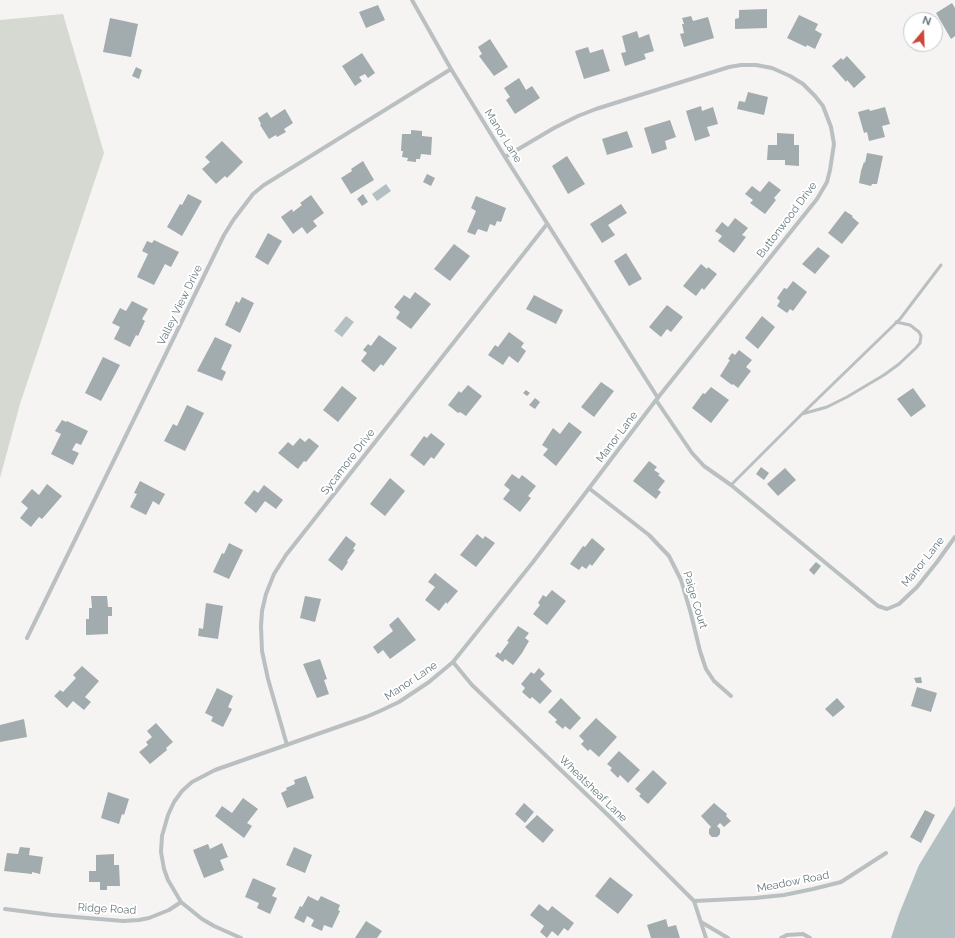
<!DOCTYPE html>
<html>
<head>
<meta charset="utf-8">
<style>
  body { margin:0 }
  #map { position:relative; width:955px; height:938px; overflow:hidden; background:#f5f4f2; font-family:Raleway,sans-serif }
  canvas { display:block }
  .north { position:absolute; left:903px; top:12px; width:40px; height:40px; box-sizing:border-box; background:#fff; border:1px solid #c2c9cc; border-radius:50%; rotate:19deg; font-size:11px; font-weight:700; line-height:16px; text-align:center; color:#67787f }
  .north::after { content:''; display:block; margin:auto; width:14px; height:18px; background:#ce4539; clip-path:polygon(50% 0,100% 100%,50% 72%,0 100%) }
</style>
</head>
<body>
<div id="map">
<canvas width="955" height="938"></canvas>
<div class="north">N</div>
</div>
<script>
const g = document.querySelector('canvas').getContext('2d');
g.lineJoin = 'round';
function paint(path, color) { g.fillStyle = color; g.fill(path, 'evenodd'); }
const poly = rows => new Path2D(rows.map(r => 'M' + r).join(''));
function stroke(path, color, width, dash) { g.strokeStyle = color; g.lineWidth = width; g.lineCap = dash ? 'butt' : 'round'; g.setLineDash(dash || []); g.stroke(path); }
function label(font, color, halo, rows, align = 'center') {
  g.font = font + ' Raleway,sans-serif'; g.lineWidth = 4; g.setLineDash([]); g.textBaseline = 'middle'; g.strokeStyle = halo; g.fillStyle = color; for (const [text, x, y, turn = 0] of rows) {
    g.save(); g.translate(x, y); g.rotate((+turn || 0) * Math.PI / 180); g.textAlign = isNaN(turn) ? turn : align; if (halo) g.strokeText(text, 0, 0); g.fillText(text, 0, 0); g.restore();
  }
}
const green = poly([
  [63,14,104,153,20,404,0,478,0,20]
]);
const water = poly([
  [386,184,391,191,377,201,372,194],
  [346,316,354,322,342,337,334,331],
  [955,806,955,938,891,938,899,914,919,865]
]);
const building = poly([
  [952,3,955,8,955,36,951,39,936,13],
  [378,5,385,20,366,28,359,12],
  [767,9,767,28,735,29,735,19,739,18,739,10],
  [799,15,818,24,815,30,822,34,815,49,807,45,806,47,787,38],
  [691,16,693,21,708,17,714,38,684,47,680,34,684,33,682,24,684,24,682,18],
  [110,18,138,24,131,57,103,52],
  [637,31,639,38,649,34,654,51,644,54,646,59,625,66,621,53,626,52,622,36],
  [490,39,508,67,494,76,479,56,482,54,478,47],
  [588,47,590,53,603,49,610,71,584,79,575,51],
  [362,53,375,73,368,78,365,74,359,77,362,81,355,86,342,66],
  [847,56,866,77,854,88,847,80,846,82,832,66,841,58,843,60],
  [136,67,142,70,139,79,132,76],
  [519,78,526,90,532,86,540,98,515,114,506,100,510,97,504,88],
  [748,92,768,97,764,115,737,109,739,101,745,102],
  [701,106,702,111,713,107,718,124,707,127,710,136,695,141,686,111],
  [885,107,890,124,882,126,885,137,869,141,867,132,864,133,858,112,869,109,870,111],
  [285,109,293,123,284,129,286,132,277,137,276,135,269,139,260,125,261,124,258,118,267,112,271,118],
  [670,120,676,137,665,141,667,149,652,154,644,128],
  [411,130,422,131,422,136,432,137,431,155,421,154,420,159,416,159,416,162,407,161,408,158,402,157,403,151,401,151,402,134,411,134],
  [627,131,633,147,607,155,602,139],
  [777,133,794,134,794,145,799,145,799,166,785,165,785,160,767,160,768,145,777,145],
  [222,141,243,162,227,178,225,176,216,184,202,169,210,162,205,157],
  [867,153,883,156,877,184,872,184,871,186,859,183,861,171,864,162,865,163],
  [567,156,585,184,568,194,552,166],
  [363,161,374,180,351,194,341,178,352,171,351,169],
  [427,174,435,178,431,186,423,182],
  [769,181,781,190,774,198,776,200,765,214,750,203,753,200,745,194,752,186,760,192],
  [188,194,202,201,182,236,167,227,180,204,182,205],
  [363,194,368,202,362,206,357,199],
  [311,195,324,213,313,221,317,226,307,234,302,227,293,234,281,217,292,209,293,212,302,205,300,203],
  [476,196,506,208,501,222,497,221,495,226,490,224,487,232,478,229,475,235,467,232,476,211,471,208],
  [621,204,627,213,608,225,615,235,602,243,590,224],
  [845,211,853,216,852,217,859,223,842,244,828,233],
  [735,218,748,228,742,235,746,237,734,253,718,241,722,236,715,231,722,222,728,227],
  [268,233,282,241,268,265,255,257],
  [154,240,179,252,171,267,165,264,154,285,137,277,148,254,142,251,147,241,152,243],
  [454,244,470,256,450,281,434,269],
  [818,247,830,256,815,274,802,264],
  [626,253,642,279,629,286,614,261],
  [701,264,707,269,708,267,717,274,704,290,702,288,696,296,683,286],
  [793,281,807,292,793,311,790,309,787,313,777,306,780,301,777,298,784,288,787,289],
  [415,292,431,304,411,329,396,318,400,312,394,307,404,295,410,299],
  [534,295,563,310,556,324,526,309],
  [242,297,254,303,240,333,225,325,236,301,239,303],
  [132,301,148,309,142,319,145,321,138,336,136,335,130,347,114,339,120,327,112,323,120,308,126,311],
  [667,305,683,317,671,332,667,329,661,337,649,327],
  [762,316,775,327,758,349,745,338],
  [509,332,524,343,521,347,526,351,518,363,509,356,503,365,488,355,495,345,498,347],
  [379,335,397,348,383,366,381,364,374,372,361,361,367,353,363,350,368,344,371,346],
  [215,337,232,345,221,369,226,372,222,381,197,371],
  [739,350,752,360,746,367,751,371,738,388,733,384,732,385,720,376,730,360,728,359,732,353,735,355],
  [103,357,120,365,101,401,85,393],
  [601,382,614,391,594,417,581,407],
  [468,385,482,396,466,416,460,412,458,413,448,405,459,391,461,393],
  [342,386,357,398,338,422,323,410],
  [711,387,729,400,711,423,692,408,703,393,705,394],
  [913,388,926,406,911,417,897,399],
  [526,390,530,393,527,396,523,393],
  [535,398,540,402,535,409,529,405],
  [187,405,204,413,185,451,164,441,173,424,177,426],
  [62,420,66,422,67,421,88,431,81,445,76,443,72,450,79,453,73,465,51,454,61,434,55,431],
  [569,422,582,432,556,466,543,455,548,449,542,445,553,428,560,434],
  [431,433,445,444,434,459,431,457,424,466,410,455,424,436,427,438],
  [300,438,305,442,309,438,319,446,306,462,304,461,298,469,278,453,288,442,293,446],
  [649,461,657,467,654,470,660,474,658,475,665,481,658,490,661,492,656,499,633,481],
  [761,467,769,473,764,480,756,474],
  [785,468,796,480,778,496,767,484],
  [512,474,519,479,522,475,536,486,528,496,531,498,520,512,503,499,510,490,504,485],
  [390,478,405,491,385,516,370,504],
  [140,481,165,494,159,505,153,501,146,515,130,507,137,494,134,493],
  [47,484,62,496,42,519,39,517,31,527,20,518,28,508,21,502,32,489,39,495],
  [264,485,283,500,276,509,265,501,256,513,244,503,254,490,258,493],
  [477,534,483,539,485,536,495,543,476,567,460,555],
  [346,536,356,544,353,549,355,550,347,561,348,562,342,571,328,560],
  [592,538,605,549,592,566,590,564,586,569,582,566,579,570,570,564,583,546,585,547],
  [229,543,243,550,229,579,213,572,222,553,224,554],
  [816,562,821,566,814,575,809,570],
  [435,573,458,591,447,604,446,602,439,611,425,600,435,587,428,582],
  [552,590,566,601,547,625,533,614,540,605,538,603,543,595,546,597],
  [91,596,107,596,108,607,112,607,112,616,108,616,108,634,86,635,86,619,89,619,89,608,92,608],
  [305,596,321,599,315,622,300,618],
  [206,603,223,606,218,639,198,636,199,628,203,629],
  [398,617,416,640,390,659,383,650,378,654,373,647,393,631,389,625],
  [518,626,529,633,525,638,529,641,522,653,513,665,505,659,503,662,495,656,498,652,500,654,509,642,507,641],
  [320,659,327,679,324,680,329,694,317,698,303,664],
  [82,666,99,681,85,697,91,702,84,710,73,701,67,708,54,696,60,690,63,692,76,678,73,675],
  [539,668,545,674,540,679,552,691,540,704,532,697,530,699,522,692,525,688,521,684,531,672,534,674],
  [921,677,922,683,916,683,914,678],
  [917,687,937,693,931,712,911,706],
  [217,688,233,696,228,707,232,709,223,727,211,721,213,717,205,713],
  [561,698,581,718,570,730,565,726,563,729,555,722,557,720,548,712],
  [837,698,845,707,833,717,825,709],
  [596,718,617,737,599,757,590,749,588,751,581,744,584,741,579,736],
  [24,719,27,737,0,742,0,725],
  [156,723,173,742,166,748,167,750,150,764,139,752,148,745,146,742,152,737,147,731],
  [619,751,640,770,628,783,620,775,618,778,610,770,612,768,607,764],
  [653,770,667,783,648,804,639,796,641,794,635,789],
  [306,776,314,798,287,808,281,793,287,790,286,788,295,784,294,780],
  [108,792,129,799,124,815,122,814,119,824,101,818],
  [243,798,258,809,247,823,252,826,244,838,215,816,222,806,232,813],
  [524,803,534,812,525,823,515,814],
  [714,803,727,814,726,816,731,821,724,827,720,823,717,826,720,829,720,834,717,837,712,837,709,834,709,829,711,827,701,816],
  [925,810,935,815,921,843,910,837],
  [537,815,554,830,543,843,525,827],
  [222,843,228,857,220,860,224,870,204,878,193,850,208,844,210,849],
  [20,847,30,848,29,855,43,857,40,874,32,872,32,874,4,871,7,853,18,854],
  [294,847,312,855,305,873,286,865],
  [114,854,114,865,119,865,120,886,107,886,107,890,100,890,100,882,89,882,89,871,96,871,96,855],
  [610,877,633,895,618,914,595,896],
  [253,878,276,888,272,896,277,898,270,914,257,908,259,903,245,897],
  [308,896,318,901,321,896,340,905,338,910,340,911,332,928,324,925,322,931,311,926,314,920,307,916,304,923,294,918,300,906,302,907],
  [539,904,548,911,552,906,574,923,568,931,564,928,558,936,552,931,547,938,540,932,544,926,530,915],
  [666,919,668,927,676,925,680,938,651,938,647,925],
  [366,921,382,931,377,938,355,938]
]);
const service = poly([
  [802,414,900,319,941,265],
  [731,485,802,414,827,407,847,397,884,375,899,364,916,348,920,343,921,336,919,332,910,325,896,322]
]);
const minor = poly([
  [412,0,451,69,505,157,658,398],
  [656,400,692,453,704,466,731,485,878,606,887,609,899,604,917,587,937,562,955,537],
  [590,489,649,535,669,556,681,580,691,614,700,651,706,669,714,681,731,696],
  [27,638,224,235,234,219,253,194,264,185,451,69],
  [453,662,472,685,611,818,694,901,706,938],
  [287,745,268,679,262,651,261,626,262,611,266,594,274,574,286,555,547,224],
  [694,901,755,898,784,895,813,889,841,882,886,853],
  [5,909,52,915,123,921,139,920,149,918,169,910,181,902],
  [701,922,728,938],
  [241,938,214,926,202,919,181,902,168,880,164,869,161,852,162,836,168,815,174,802,182,791,192,782,215,770,366,717,380,711,399,702,429,682,453,662,533,562,656,400,817,199,827,182,830,170,834,144,831,127,823,106,815,96,803,84,790,76,772,68,756,65,741,65,729,67,596,109,578,116,554,128,505,157],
  [781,938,787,935,803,934,810,938]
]);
const streetNames = [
  ["Manor Lane",503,136,58],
  ["Buttonwood Drive",787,220,-53],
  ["Valley View Drive",180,305,-64],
  ["Manor Lane",617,437,-53],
  ["Sycamore Drive",348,462,-52],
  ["Manor Lane",923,562,-51],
  ["Paige Court",695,600,73],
  ["Manor Lane",411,681,-34],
  ["Wheatsheaf Lane",593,789,44],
  ["Meadow Road",793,882,-11],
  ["Ridge Road",107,909,3]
];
paint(green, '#d5d9d1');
paint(water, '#b3c0c2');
paint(building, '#a2abae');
stroke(service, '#babfc1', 3);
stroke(minor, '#babfc1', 4);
label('11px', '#67787f', '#fff', streetNames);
</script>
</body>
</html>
